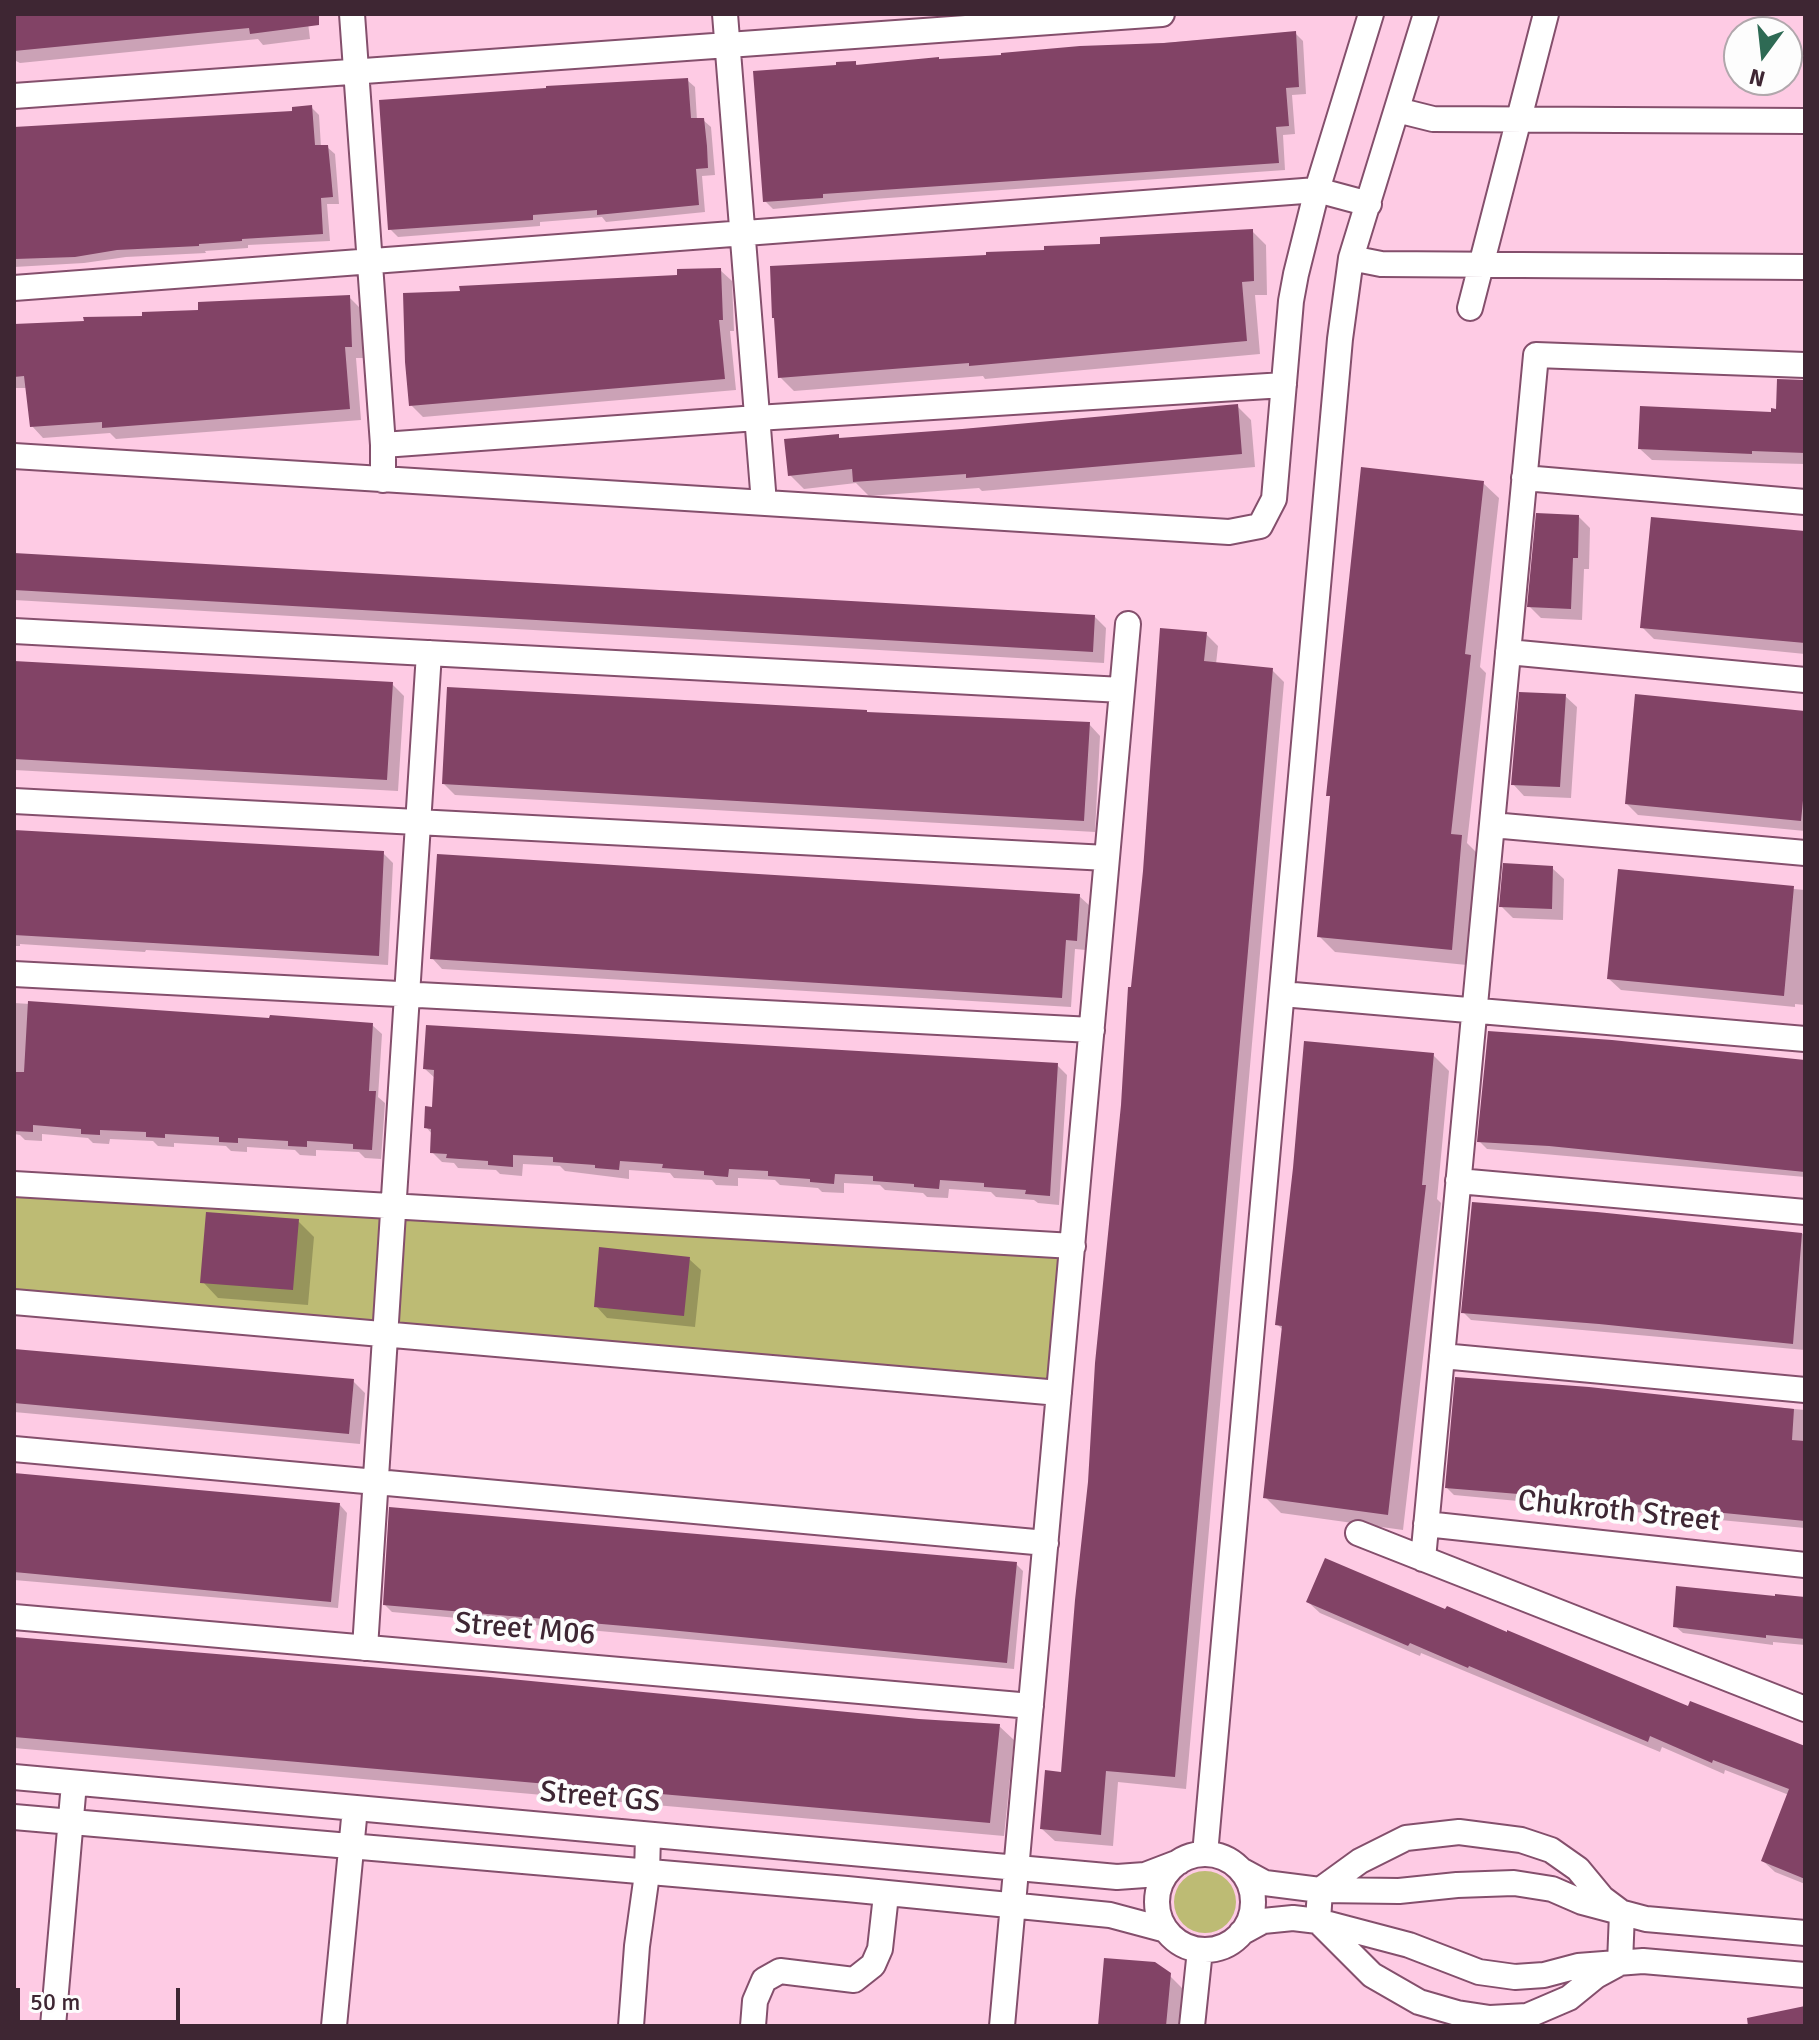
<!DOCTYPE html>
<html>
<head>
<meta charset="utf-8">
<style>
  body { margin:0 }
  #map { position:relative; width:1819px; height:2040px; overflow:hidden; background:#fecbe4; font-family:Signika,sans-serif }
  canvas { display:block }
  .frame { position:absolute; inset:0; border:16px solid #3e2633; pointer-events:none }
  .north { position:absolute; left:1723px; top:16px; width:80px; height:80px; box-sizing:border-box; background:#fdfdfd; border:2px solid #b1a7ac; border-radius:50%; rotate:195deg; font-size:22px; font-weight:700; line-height:32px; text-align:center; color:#3e2633 }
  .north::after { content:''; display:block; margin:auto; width:28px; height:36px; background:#2e6a54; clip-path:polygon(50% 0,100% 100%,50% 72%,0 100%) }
  .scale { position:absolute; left:16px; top:1988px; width:164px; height:36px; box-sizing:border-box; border:4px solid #3e2633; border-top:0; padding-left:10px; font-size:24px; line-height:28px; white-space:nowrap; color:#3e2633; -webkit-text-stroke:6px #fdfdfd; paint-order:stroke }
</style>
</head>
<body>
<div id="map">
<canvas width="1819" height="2040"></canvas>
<div class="frame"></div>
<div class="north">N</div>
<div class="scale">50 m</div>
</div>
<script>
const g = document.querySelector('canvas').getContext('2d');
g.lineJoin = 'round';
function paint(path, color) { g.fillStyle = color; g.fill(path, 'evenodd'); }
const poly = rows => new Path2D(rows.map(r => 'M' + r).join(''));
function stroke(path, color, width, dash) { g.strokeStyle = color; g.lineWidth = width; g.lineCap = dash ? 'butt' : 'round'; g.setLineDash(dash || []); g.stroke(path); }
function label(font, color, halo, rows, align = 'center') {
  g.font = font + ' Signika,sans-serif'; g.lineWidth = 8; g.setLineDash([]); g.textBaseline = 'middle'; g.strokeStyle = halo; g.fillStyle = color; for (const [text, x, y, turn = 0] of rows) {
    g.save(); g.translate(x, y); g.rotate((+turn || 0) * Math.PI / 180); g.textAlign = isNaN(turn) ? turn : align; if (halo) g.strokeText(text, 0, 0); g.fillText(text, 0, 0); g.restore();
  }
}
const green = poly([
  [14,1184,1073,1246,1059,1393,14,1302],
  '1174 1902a31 31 0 1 1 62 0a31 31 0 1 1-62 0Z'
]);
const shadow = poly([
  [14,14,307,14,310,39,263,45,258,39,20,63,14,60],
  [1295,33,1303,41,1306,94,1292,95,1295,134,1283,135,1285,170,874,199,773,209,765,201,855,63,858,66],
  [687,80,695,87,697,120,703,120,711,127,715,175,702,176,705,212,606,222,602,217,540,222,540,226,398,237,390,229],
  [311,107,319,115,321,147,327,147,335,154,339,204,327,204,330,241,248,245,248,248,205,251,206,253,126,257,84,263,14,267,14,129,294,112],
  [1252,231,1266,245,1267,295,1255,295,1260,354,985,379,983,376,794,391,780,377,1102,246],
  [720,270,732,281,734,331,730,331,736,390,423,417,411,405,679,276],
  [349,297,361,309,363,358,356,358,361,420,116,439,110,433,43,438,32,426,27,388,14,388,14,326,144,318],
  [1805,380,1805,464,1652,460,1640,449,1773,414],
  [1237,406,1251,420,1255,467,982,491,979,488,869,496,856,483,804,489,790,475,838,436,841,440],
  [1483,483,1499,498,1480,667,1486,673,1467,843,1477,853,1467,965,1335,952,1319,936,1332,798,1329,795],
  [1579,517,1590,528,1589,569,1584,569,1582,620,1541,618,1529,606],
  [1805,534,1805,654,1654,639,1642,627],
  [14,555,1095,617,1106,628,1104,663,14,600],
  [1206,634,1218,646,1216,664,1272,670,1284,682,1186,1789,1118,1782,1113,1846,1055,1841,1042,1829,1063,1774,1133,989],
  [14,663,392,684,404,696,398,791,14,770],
  [1565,696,1577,707,1571,798,1524,796,1513,784],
  [1805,713,1805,831,1638,815,1627,804],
  [869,714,1089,724,1100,736,1095,832,455,795,444,784],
  [14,833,383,853,393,863,388,965,146,950,145,952,20,944,20,946,14,946],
  [1552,868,1564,879,1563,920,1513,918,1501,906],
  [1748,885,1805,890,1805,1005,1795,1004,1795,1007,1621,990,1609,979],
  [1079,896,1090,906,1086,950,1075,949,1071,1007,442,969,432,958],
  [14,1003,372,1025,382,1034,378,1097,385,1103,381,1159,365,1158,359,1152,316,1150,316,1156,300,1155,295,1150,247,1147,247,1152,231,1151,226,1146,174,1143,174,1147,158,1146,153,1141,110,1139,109,1144,93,1143,88,1138,42,1134,42,1141,25,1140,20,1135,14,1134],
  [1433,1055,1449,1071,1437,1199,1441,1203,1403,1530,1281,1513,1265,1497,1283,1330,1277,1324],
  [1805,1061,1805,1177,1487,1149,1479,1141],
  [1057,1065,1067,1075,1059,1205,1038,1203,1034,1200,996,1197,991,1192,949,1189,948,1198,927,1197,923,1193,885,1190,880,1185,844,1183,844,1193,822,1192,818,1188,780,1185,775,1180,738,1178,738,1186,716,1185,712,1180,674,1178,670,1173,629,1170,629,1179,565,1171,560,1166,523,1164,522,1176,500,1174,496,1170,458,1168,454,1163,442,1162,432,1152,433,1135,426,1127,433,1109,436,1079,425,1069],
  [1596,1214,1805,1234,1805,1350,1471,1320,1463,1312],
  [298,1221,314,1237,308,1305,218,1298,203,1282],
  [689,1259,701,1270,695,1327,607,1318,596,1306],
  [14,1350,353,1381,365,1393,360,1444,14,1412],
  [1589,1389,1805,1410,1805,1528,1454,1495,1447,1488],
  [14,1475,340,1505,347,1513,338,1608,14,1580],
  [1016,1564,1023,1571,1014,1669,392,1612,385,1605],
  [1805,1598,1805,1645,1773,1642,1773,1645,1683,1633,1675,1626],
  [1308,1602,1689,1709,1805,1750,1805,1884,1775,1872,1763,1861,1789,1795,1725,1770,1724,1774,1662,1747,1660,1752,1421,1653,1420,1656,1320,1613],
  [14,1638,918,1721,999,1726,1014,1740,1004,1836,14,1748],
  [1169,1975,1184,1990,1181,2026,1100,2026]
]);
const building = poly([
  [14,14,319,14,319,25,250,34,249,28,14,51],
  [1296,31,1299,87,1286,88,1289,126,1276,127,1279,163,823,194,823,198,763,202,753,71,836,65,836,62,856,61,856,65,939,57,939,59,1001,55,1001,53,1080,46,1164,43],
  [688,78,691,118,704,118,707,146,708,168,696,169,699,205,597,215,597,210,533,215,533,220,388,230,379,100,546,88,546,86],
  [312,105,315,145,328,145,331,175,333,197,321,198,323,234,242,239,242,241,199,244,199,246,117,250,75,257,15,259,14,127,292,111,292,107],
  [1253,229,1254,281,1242,282,1247,341,969,366,969,363,778,378,774,318,772,318,770,266,986,255,986,252,1044,250,1044,246,1100,244,1100,237],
  [721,268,723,320,719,320,725,379,409,406,405,362,403,293,460,291,459,286,677,275,677,269],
  [350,295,352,347,345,347,350,409,102,428,102,422,30,427,24,376,14,377,14,324,84,321,83,317,142,316,142,312,198,310,198,302],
  [1777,379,1805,380,1805,453,1752,451,1752,454,1638,449,1640,406,1771,412,1771,408,1776,409],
  [1238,404,1242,454,966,478,966,474,853,482,852,469,788,476,784,439,839,434,839,438,962,429],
  [1361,467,1484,481,1465,654,1471,655,1451,834,1462,835,1452,950,1317,937,1330,796,1326,796],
  [1536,513,1579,515,1578,558,1573,558,1571,609,1527,607],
  [1651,517,1805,531,1805,643,1640,628],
  [14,553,1095,615,1093,652,14,590],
  [1160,628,1207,632,1204,661,1273,668,1175,1777,1106,1771,1101,1835,1040,1829,1045,1770,1061,1772,1075,1600,1088,1482,1095,1363,1121,1105,1128,987,1131,987,1143,871],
  [14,661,393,682,387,780,14,759],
  [447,687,867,710,867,712,1090,722,1084,821,442,784],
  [1519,692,1566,694,1560,787,1511,785],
  [1635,694,1805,711,1805,780,1801,821,1625,804],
  [14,830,384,851,379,956,14,935],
  [437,854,1080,894,1077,941,1066,940,1062,998,430,959],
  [1503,863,1553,866,1552,909,1499,907],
  [1618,869,1794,886,1784,996,1607,979],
  [28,1001,269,1018,270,1015,373,1023,369,1091,376,1091,372,1150,353,1149,353,1144,307,1141,307,1147,288,1146,288,1141,238,1138,238,1143,219,1142,219,1137,165,1134,165,1138,146,1137,146,1132,100,1130,100,1135,81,1134,81,1129,33,1125,33,1132,14,1131,14,1072,24,1072],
  [426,1025,1058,1063,1050,1196,1025,1194,1026,1190,984,1187,984,1183,940,1180,939,1189,914,1187,914,1184,873,1181,873,1176,835,1174,834,1184,810,1182,810,1179,768,1176,768,1171,729,1169,728,1177,704,1175,704,1171,662,1168,663,1164,620,1161,619,1170,595,1168,595,1165,553,1162,553,1157,513,1155,513,1167,488,1165,488,1161,446,1158,447,1154,430,1153,431,1129,424,1128,425,1106,432,1107,434,1070,423,1069],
  [1488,1031,1612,1040,1805,1060,1805,1172,1549,1146,1477,1142],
  [1304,1041,1434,1053,1422,1185,1426,1185,1388,1515,1263,1498,1282,1326,1275,1325,1293,1168],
  [1472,1202,1597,1212,1802,1233,1793,1344,1599,1324,1461,1313],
  [206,1212,299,1219,293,1290,200,1283],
  [599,1247,690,1257,684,1316,594,1307],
  [14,1349,354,1379,349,1434,14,1403],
  [1455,1377,1589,1387,1794,1409,1792,1440,1805,1441,1805,1521,1592,1500,1445,1488],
  [14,1473,340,1503,331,1602,14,1572],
  [389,1507,1017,1562,1007,1663,659,1629,383,1605],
  [1325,1558,1445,1609,1447,1606,1507,1632,1507,1630,1688,1706,1690,1701,1805,1746,1805,1879,1761,1861,1789,1789,1713,1760,1712,1763,1650,1736,1648,1742,1469,1666,1468,1668,1410,1643,1408,1646,1306,1602],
  [1676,1586,1775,1596,1775,1594,1805,1597,1805,1639,1766,1635,1766,1638,1673,1627],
  [14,1637,490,1677,919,1719,1000,1724,990,1823,14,1737],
  [1104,1958,1155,1962,1171,1973,1166,2026,1098,2026],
  [1805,2006,1805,2026,1748,2026,1747,2018]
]);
const minor = poly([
  [352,14,383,445],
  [725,14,764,503],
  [14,96,1162,14],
  [1397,110,1433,119,1805,121],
  [1351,258,1381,264,1805,267],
  [14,288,1317,190,1369,204],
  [1470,308,1546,14],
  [14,456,1229,532,1260,526,1274,499,1291,301,1296,274,1317,190,1371,14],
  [1524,478,1805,502],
  [383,480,383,445,757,418,1284,385],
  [14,631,1122,690],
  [1508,652,1805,680],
  [14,801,1107,858],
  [1492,825,1805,853],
  [14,974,1092,1030],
  [1282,994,1805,1039],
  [1458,1181,1805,1212],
  [14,1184,1073,1246],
  [14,1302,1059,1393],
  [1442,1356,1805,1390],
  [14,1449,1046,1543],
  [1426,1524,1805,1565],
  [1358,1533,1805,1709],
  [1423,1559,1536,355,1805,365],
  [14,1617,1031,1706],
  [365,1648,429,653],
  [14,1777,1117,1877,1145,1875,1179,1862],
  [14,1817,847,1889,1110,1915,1166,1930],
  [1459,1832,1521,1840,1551,1850,1578,1869,1602,1898,1622,1913,1620,1963,1596,1976,1569,1998,1527,2016,1490,2018,1457,2013,1419,2002,1372,1975,1318,1921,1320,1890,1360,1861,1406,1838,1459,1832],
  [1205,1854,1340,339,1351,258,1426,14],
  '1157 1902a48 48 0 1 1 96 0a48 48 0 1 1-96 0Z',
  [1241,1870,1265,1883,1320,1890,1399,1891,1457,1885,1514,1883,1552,1889,1582,1902,1646,1919,1805,1933],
  [1241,1933,1263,1921,1293,1918,1318,1921,1409,1945,1479,1972,1515,1977,1544,1975,1578,1966,1643,1961,1805,1975],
  [53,2026,74,1783],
  [334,2026,355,1808],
  [631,2026,637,1946,647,1874,648,1835],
  [753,2026,755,2001,764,1980,780,1971,854,1980,873,1965,880,1949,886,1895],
  [1002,2026,1128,624],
  [1192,2026,1200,1950]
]);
const streetNames = [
  ["Chukroth Street",1619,1512,6],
  ["Street M06",525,1630,5],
  ["Street GS",600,1798,5]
];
paint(green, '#bdbb74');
paint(shadow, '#0003');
paint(building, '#824366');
stroke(minor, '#844f6c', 28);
stroke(minor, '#fff', 24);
label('30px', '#3e2633', '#fdfdfd', streetNames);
</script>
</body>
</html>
